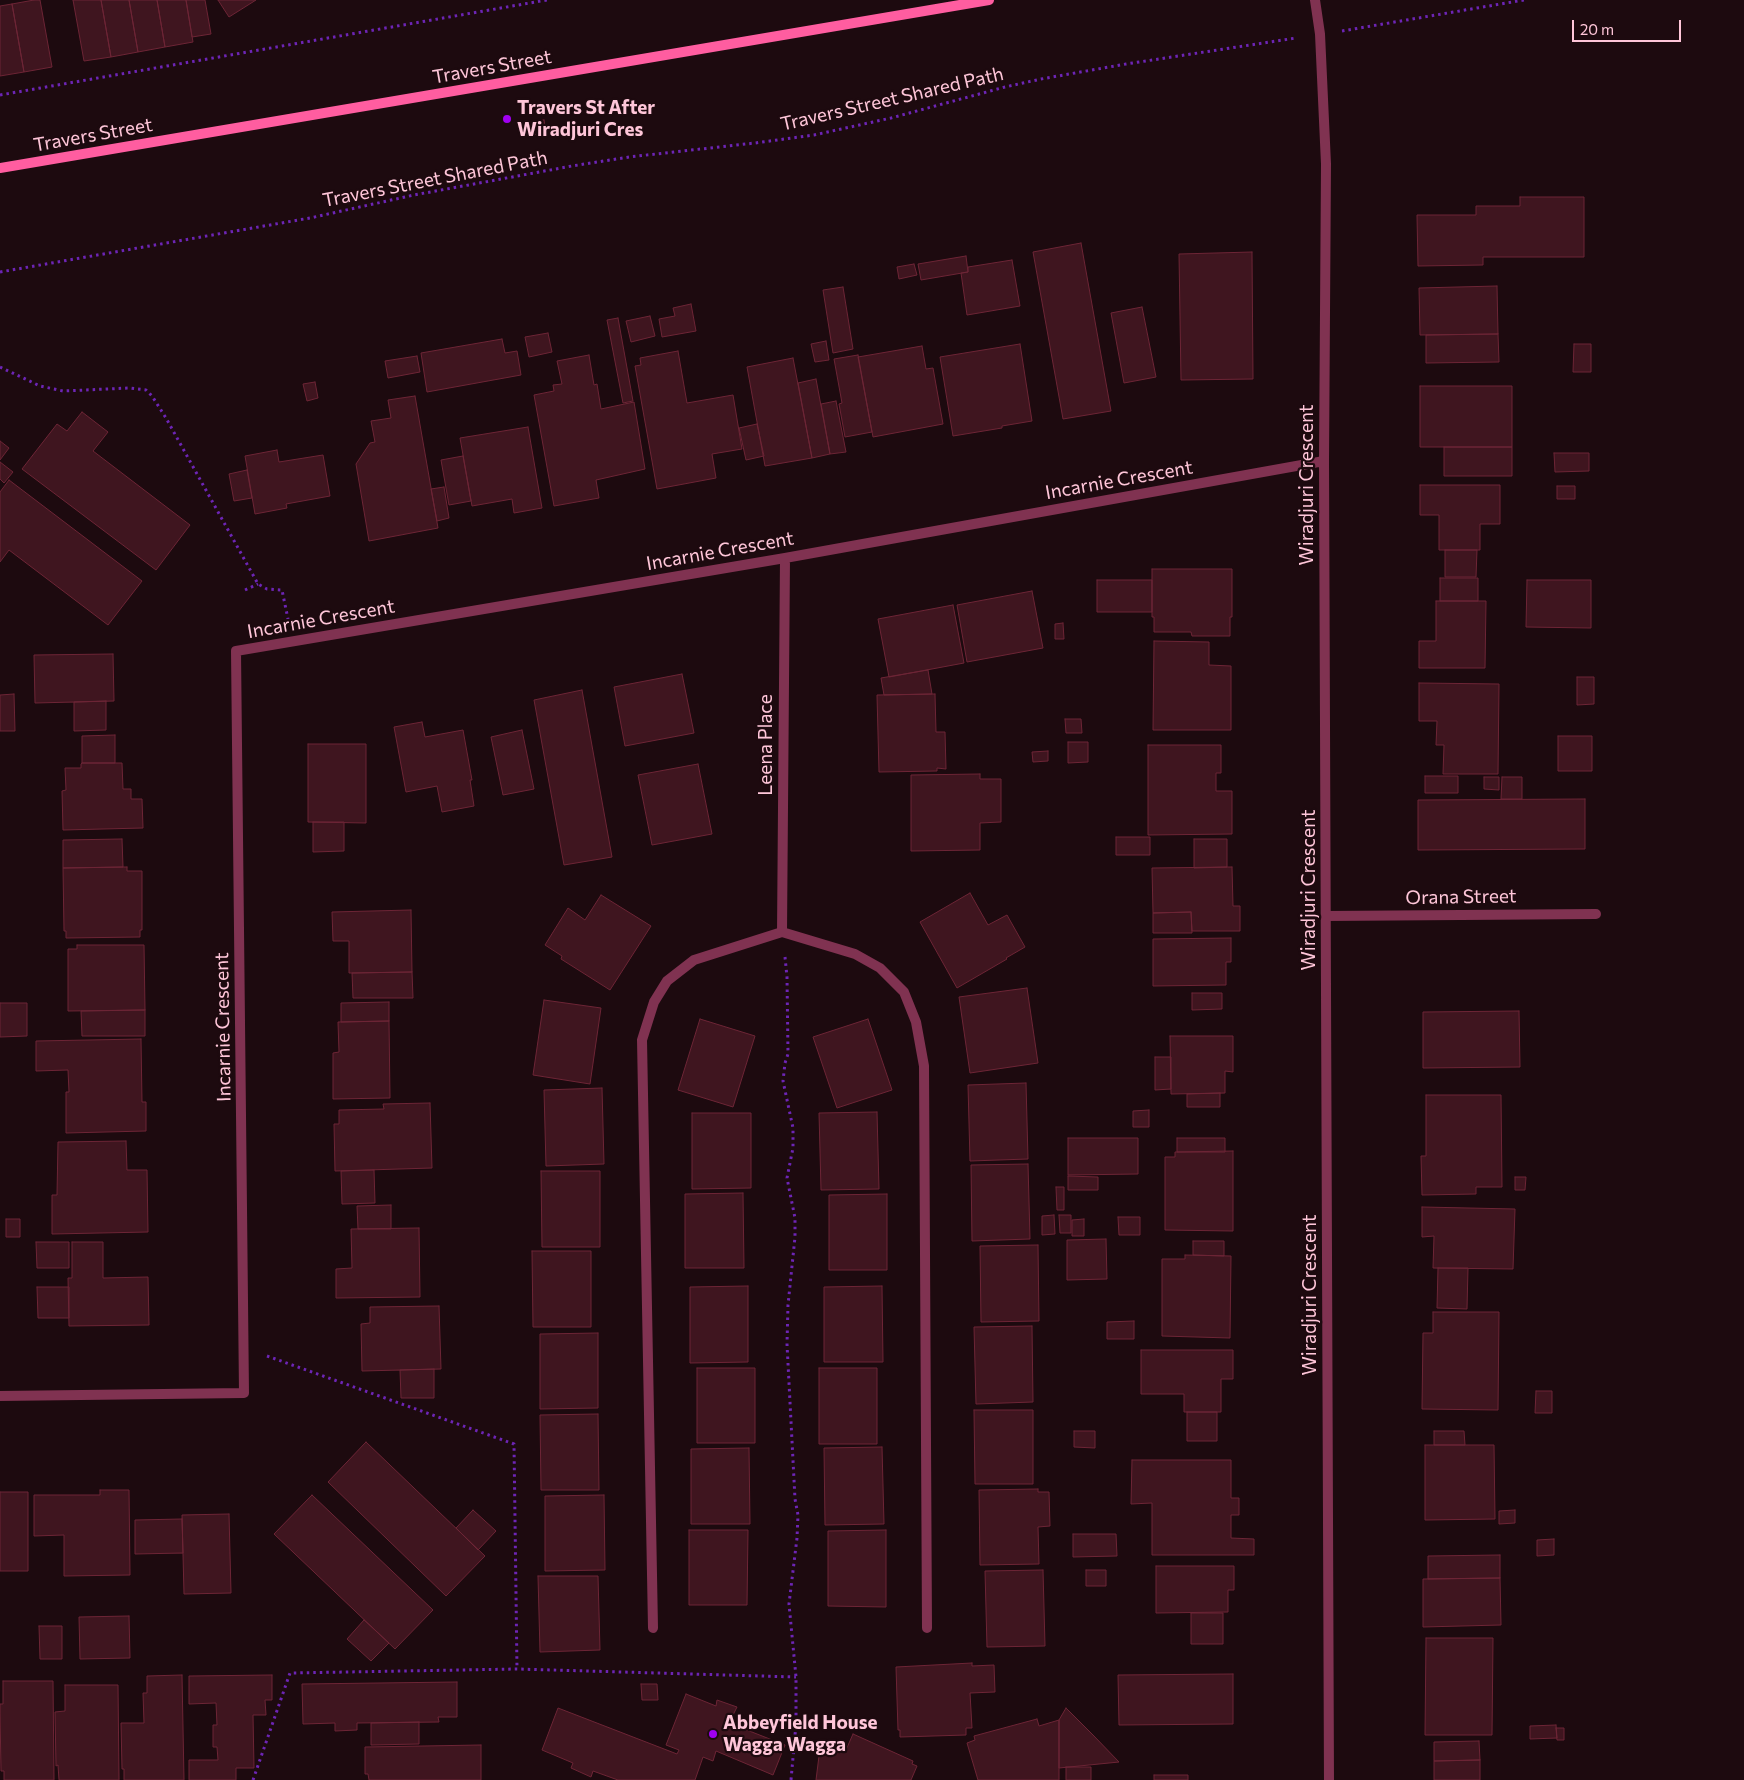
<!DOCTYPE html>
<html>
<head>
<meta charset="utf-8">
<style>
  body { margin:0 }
  #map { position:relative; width:1744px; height:1780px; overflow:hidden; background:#1d0a0f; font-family:Commissioner,sans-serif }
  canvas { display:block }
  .scale { position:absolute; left:1572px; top:20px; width:109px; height:22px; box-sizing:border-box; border:2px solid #ffc6d9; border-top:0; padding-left:6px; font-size:15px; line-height:18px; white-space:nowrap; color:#ffc6d9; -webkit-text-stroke:4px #1d0a0f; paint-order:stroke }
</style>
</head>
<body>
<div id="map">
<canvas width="1744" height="1780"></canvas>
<div class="scale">20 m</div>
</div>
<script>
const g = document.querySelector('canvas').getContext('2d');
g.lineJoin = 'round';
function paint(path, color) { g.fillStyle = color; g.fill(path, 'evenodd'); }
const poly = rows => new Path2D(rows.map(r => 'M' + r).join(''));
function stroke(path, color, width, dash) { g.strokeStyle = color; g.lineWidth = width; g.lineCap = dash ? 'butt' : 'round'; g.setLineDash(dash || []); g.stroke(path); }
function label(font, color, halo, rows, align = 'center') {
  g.font = font + ' Commissioner,sans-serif'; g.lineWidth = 4.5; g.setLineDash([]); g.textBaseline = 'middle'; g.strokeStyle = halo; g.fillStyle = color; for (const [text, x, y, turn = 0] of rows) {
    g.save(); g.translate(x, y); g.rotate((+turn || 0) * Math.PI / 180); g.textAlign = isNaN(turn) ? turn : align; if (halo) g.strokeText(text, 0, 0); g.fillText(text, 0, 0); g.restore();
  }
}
const building = poly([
  [34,0,40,0,52,67,24,72,12,4,34,0],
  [73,0,101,0,111,57,84,61,73,0],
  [101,0,129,0,138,52,111,57,101,0],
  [129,0,157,0,165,47,138,52,129,0],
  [157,0,186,0,193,42,165,47,157,0],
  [186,0,205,0,211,34,192,37,186,0],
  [218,0,256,0,229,17,218,0],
  [12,4,24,72,0,76,0,6,12,4],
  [544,120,546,133,526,136,523,123,544,120],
  [1520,197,1584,197,1584,257,1483,257,1483,265,1418,266,1417,215,1476,215,1476,206,1520,206,1520,197],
  [1081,243,1111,411,1063,419,1033,252,1081,243],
  [1252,252,1253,379,1181,380,1179,254,1252,252],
  [966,256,968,272,921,280,918,264,966,256],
  [1012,260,1020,306,967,315,961,273,968,272,968,267,1012,260],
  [914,264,917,275,899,279,897,267,914,264],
  [1497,286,1498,334,1420,335,1419,288,1497,286],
  [843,287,853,349,833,353,823,290,843,287],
  [691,304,696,331,662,337,659,319,675,316,673,308,691,304],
  [1142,307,1156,377,1124,383,1111,313,1142,307],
  [650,316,655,336,631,342,626,321,650,316],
  [618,318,633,401,623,403,607,320,618,318],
  [548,333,552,352,529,357,525,337,548,333],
  [1498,334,1499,362,1426,363,1426,335,1498,334],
  [502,339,505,353,517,351,521,375,427,392,421,353,502,339],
  [826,341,829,360,815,362,811,344,826,341],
  [1020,344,1032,421,1002,426,1002,428,953,436,940,357,1020,344],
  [1574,344,1591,344,1591,372,1573,372,1574,344],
  [922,346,926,369,933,368,943,424,873,437,858,357,922,346],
  [678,351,687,403,733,395,742,449,712,454,716,478,657,489,635,366,641,365,640,358,678,351],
  [589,355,594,385,597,384,601,409,634,402,645,469,596,480,599,498,554,506,534,395,554,391,553,385,562,384,557,361,589,355],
  [858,355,872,432,845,437,839,404,842,403,834,359,858,355],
  [417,356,420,372,388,378,385,361,417,356],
  [793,358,812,458,765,466,747,367,793,358],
  [816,379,830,454,812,458,798,383,816,379],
  [315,382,318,398,307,401,303,384,315,382],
  [1420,386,1512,386,1512,447,1420,447,1420,386],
  [415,396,438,528,369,541,356,464,370,443,375,442,371,421,391,418,388,400,415,396],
  [836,401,846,452,830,454,821,404,836,401],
  [82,412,108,432,93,451,190,525,156,570,22,469,57,424,67,431,82,412],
  [757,424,764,456,746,460,739,428,757,424],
  [528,427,542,508,514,513,512,499,472,506,460,438,528,427],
  [0,441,9,448,0,460,0,441],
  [1444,447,1512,447,1512,476,1444,476,1444,447],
  [277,450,279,462,323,455,330,496,286,504,287,508,255,514,245,456,277,450],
  [1554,453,1589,453,1589,471,1555,472,1554,453],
  [463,456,471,501,449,505,441,460,463,456],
  [0,462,13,472,4,483,0,479,0,462],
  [247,470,252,498,234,501,229,474,247,470],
  [9,480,142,581,108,625,9,550,0,562,0,492,9,480],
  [1420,485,1500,485,1500,524,1480,524,1480,550,1439,550,1439,515,1420,515,1420,485],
  [1557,486,1575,486,1575,499,1557,499,1557,486],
  [444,487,449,518,437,521,431,489,444,487],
  [1445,550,1477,550,1476,577,1445,577,1445,550],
  [1152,569,1232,569,1232,617,1230,617,1230,636,1192,636,1191,632,1154,632,1154,617,1152,617,1152,569],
  [1440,578,1478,578,1478,601,1440,601,1440,578],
  [1097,580,1152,580,1152,612,1097,612,1097,580],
  [1527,580,1591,580,1591,628,1526,627,1527,580],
  [1032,591,1043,648,967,662,957,605,1032,591],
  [1436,601,1486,601,1485,668,1419,668,1419,641,1436,641,1436,601],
  [953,605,964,663,889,677,878,619,953,605],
  [1063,623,1064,639,1055,639,1055,624,1063,623],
  [1154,641,1209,642,1209,665,1231,666,1231,730,1153,730,1154,641],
  [113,654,114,701,35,703,34,655,113,654],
  [928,670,932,694,884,695,881,678,928,670],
  [682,674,694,733,625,746,614,687,682,674],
  [1577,677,1594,677,1594,704,1577,705,1577,677],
  [1419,683,1499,684,1498,774,1443,774,1444,745,1436,745,1437,721,1419,721,1419,683],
  [582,690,612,857,564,865,534,700,582,690],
  [14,694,15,731,0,731,0,695,14,694],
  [935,694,936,732,945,732,946,769,937,768,937,771,879,772,877,695,935,694],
  [106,701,106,730,74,731,74,702,106,701],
  [1065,719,1081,719,1082,733,1066,733,1065,719],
  [422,722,425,737,463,730,472,780,470,780,474,806,442,812,437,786,406,792,394,727,422,722],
  [522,730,534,789,503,795,491,737,522,730],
  [115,735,115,763,82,763,82,736,115,735],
  [1558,736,1592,736,1592,771,1558,771,1558,736],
  [1068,742,1088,742,1088,762,1068,763,1068,742],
  [308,744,366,744,366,823,308,822,308,744],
  [1148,745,1221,745,1221,773,1216,773,1216,791,1232,791,1232,834,1148,835,1148,745],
  [1048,751,1048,761,1033,762,1032,752,1048,751],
  [82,763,122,763,123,789,131,789,131,799,142,799,143,828,63,830,62,791,66,790,65,768,81,768,81,764,82,763],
  [698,764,712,834,652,845,638,775,698,764],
  [980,774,980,779,1001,779,1001,822,980,823,980,850,911,851,911,775,980,774],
  [1425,776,1458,776,1458,793,1425,793,1425,776],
  [1484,777,1499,777,1499,790,1484,789,1484,777],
  [1502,777,1522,777,1522,799,1501,799,1502,777],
  [1585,799,1585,849,1418,850,1418,800,1585,799],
  [313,822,344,822,344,851,313,852,313,822],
  [1116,837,1150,837,1150,855,1116,855,1116,837],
  [122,839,123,867,63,868,63,840,122,839],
  [1194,839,1227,839,1227,867,1194,868,1194,839],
  [127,867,127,871,142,871,142,930,140,930,140,937,66,938,66,931,64,931,63,868,127,867],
  [1232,867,1233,906,1240,906,1240,931,1192,931,1191,912,1153,913,1152,868,1232,867],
  [970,893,988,925,1007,915,1025,947,1006,958,1007,959,957,988,920,922,970,893],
  [601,895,651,926,610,990,561,959,562,956,545,945,568,908,585,920,601,895],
  [411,910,412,972,349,973,349,941,333,941,332,912,411,910],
  [1191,912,1192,933,1153,933,1153,913,1191,912],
  [1231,938,1231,962,1226,962,1226,985,1153,986,1153,939,1231,938],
  [77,945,144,945,145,1010,68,1011,68,949,77,949,77,945],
  [412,972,413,998,353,998,352,973,412,972],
  [1027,988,1038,1063,970,1073,959,997,1027,988],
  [1192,993,1222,993,1222,1009,1192,1010,1192,993],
  [544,1000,601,1008,590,1084,533,1075,544,1000],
  [389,1002,389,1021,341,1022,341,1003,389,1002],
  [0,1003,27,1003,27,1036,0,1037,0,1003],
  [145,1010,145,1036,82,1036,81,1011,145,1010],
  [1519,1011,1520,1067,1423,1068,1423,1012,1519,1011],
  [700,1019,755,1036,733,1107,678,1090,700,1019],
  [868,1019,892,1090,837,1108,813,1037,868,1019],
  [389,1021,390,1098,333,1099,333,1053,339,1052,338,1022,389,1021],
  [1170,1036,1233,1036,1233,1072,1225,1071,1225,1093,1171,1094,1170,1036],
  [141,1039,142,1102,146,1102,146,1131,66,1133,66,1092,69,1092,68,1070,36,1071,36,1041,141,1039],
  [1155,1057,1171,1057,1171,1089,1155,1090,1155,1057],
  [1026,1083,1028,1159,970,1161,968,1085,1026,1083],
  [602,1088,604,1164,546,1166,544,1090,602,1088],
  [1220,1093,1220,1107,1187,1107,1187,1094,1220,1093],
  [1426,1095,1501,1095,1502,1187,1476,1187,1476,1194,1422,1195,1421,1156,1426,1156,1426,1095],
  [430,1103,432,1168,335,1171,334,1124,339,1124,339,1110,384,1109,383,1104,430,1103],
  [1149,1110,1149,1127,1133,1127,1133,1111,1149,1110],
  [877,1112,879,1189,821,1190,819,1113,877,1112],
  [692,1113,751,1113,751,1188,692,1189,692,1113],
  [1068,1138,1138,1138,1138,1174,1068,1175,1068,1138],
  [1177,1138,1225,1138,1225,1152,1177,1152,1177,1138],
  [126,1141,127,1170,147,1170,148,1232,52,1234,52,1195,57,1195,58,1142,126,1141],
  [1233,1151,1233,1231,1165,1230,1165,1157,1175,1157,1175,1152,1177,1152,1233,1151],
  [1028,1164,1030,1239,972,1241,971,1165,1028,1164],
  [374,1170,375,1203,342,1204,341,1171,374,1170],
  [541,1171,600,1171,600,1247,542,1247,541,1171],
  [1068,1176,1098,1177,1098,1190,1068,1190,1068,1176],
  [1515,1177,1526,1177,1525,1190,1515,1190,1515,1177],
  [1056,1187,1064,1187,1064,1210,1057,1210,1056,1187],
  [743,1193,744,1268,685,1268,685,1194,743,1193],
  [887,1194,887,1270,829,1270,829,1195,887,1194],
  [391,1205,391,1229,358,1229,357,1206,391,1205],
  [1422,1207,1515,1209,1513,1269,1433,1268,1434,1236,1422,1237,1422,1207],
  [1054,1215,1055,1234,1042,1235,1042,1216,1054,1215],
  [1059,1215,1071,1215,1071,1233,1060,1233,1059,1215],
  [1118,1217,1140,1217,1140,1235,1119,1235,1118,1217],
  [6,1219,20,1219,20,1237,6,1237,6,1219],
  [1084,1219,1084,1236,1072,1236,1072,1220,1084,1219],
  [419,1228,420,1297,336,1298,336,1269,352,1268,351,1229,419,1228],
  [1106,1239,1107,1279,1067,1280,1067,1240,1106,1239],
  [1193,1241,1224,1241,1224,1256,1193,1255,1193,1241],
  [36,1242,69,1242,69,1268,37,1268,36,1242],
  [72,1242,103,1242,103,1278,148,1277,149,1325,69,1326,68,1278,72,1278,72,1242],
  [1038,1245,1039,1321,981,1322,980,1246,1038,1245],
  [532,1251,591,1251,591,1327,533,1327,532,1251],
  [1185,1255,1231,1256,1230,1338,1162,1336,1162,1259,1185,1259,1185,1255],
  [1438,1268,1468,1268,1467,1309,1437,1308,1438,1268],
  [748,1286,748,1362,690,1363,690,1287,748,1286],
  [882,1286,883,1362,824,1362,824,1287,882,1286],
  [37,1287,69,1287,69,1318,38,1318,37,1287],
  [439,1306,441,1369,362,1371,361,1324,370,1323,370,1307,439,1306],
  [1433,1312,1499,1312,1498,1410,1422,1409,1423,1333,1433,1333,1433,1312],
  [1134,1321,1134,1339,1107,1339,1107,1322,1134,1321],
  [1032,1326,1033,1402,976,1404,974,1327,1032,1326],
  [598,1333,598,1408,540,1409,540,1334,598,1333],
  [1141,1350,1233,1350,1233,1379,1221,1379,1221,1412,1184,1412,1184,1394,1141,1394,1141,1350],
  [697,1368,755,1368,755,1443,697,1443,697,1368],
  [819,1368,877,1368,877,1444,819,1444,819,1368],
  [434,1369,434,1398,401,1398,400,1370,434,1369],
  [1536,1391,1552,1391,1552,1413,1535,1413,1536,1391],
  [974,1410,1033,1410,1033,1484,975,1484,974,1410],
  [1187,1412,1217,1412,1217,1441,1187,1441,1187,1412],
  [598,1414,599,1490,541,1490,540,1415,598,1414],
  [1074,1431,1095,1431,1095,1448,1074,1447,1074,1431],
  [1434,1431,1464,1431,1465,1445,1434,1445,1434,1431],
  [366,1442,485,1556,446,1596,328,1482,366,1442],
  [1425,1445,1494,1445,1495,1519,1425,1520,1425,1445],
  [882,1447,884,1524,825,1525,824,1448,882,1447],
  [749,1448,750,1524,691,1524,691,1449,749,1448],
  [1132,1460,1231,1460,1231,1498,1239,1498,1239,1515,1231,1515,1231,1538,1254,1539,1254,1555,1152,1555,1152,1503,1131,1504,1132,1460],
  [1038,1489,1038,1492,1049,1492,1050,1526,1038,1527,1039,1564,980,1565,979,1490,1038,1489],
  [100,1490,129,1490,130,1575,64,1576,64,1535,34,1536,34,1495,100,1495,100,1490],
  [0,1492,28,1492,28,1571,0,1571,0,1492],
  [312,1495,433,1610,395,1649,274,1534,312,1495],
  [604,1495,605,1570,545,1571,545,1496,604,1495],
  [473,1510,496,1531,478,1550,456,1528,473,1510],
  [1515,1510,1515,1523,1499,1524,1499,1511,1515,1510],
  [229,1514,231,1593,184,1594,182,1515,229,1514],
  [182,1519,183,1553,135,1554,135,1520,182,1519],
  [689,1530,748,1530,747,1605,689,1605,689,1530],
  [886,1530,886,1607,828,1606,828,1531,886,1530],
  [1073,1534,1116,1534,1117,1556,1073,1557,1073,1534],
  [1554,1539,1554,1555,1537,1556,1537,1540,1554,1539],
  [1500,1555,1500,1578,1428,1579,1428,1556,1500,1555],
  [1156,1566,1234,1566,1234,1590,1228,1590,1228,1612,1156,1613,1156,1566],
  [1043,1570,1045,1646,987,1647,985,1571,1043,1570],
  [1086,1570,1106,1570,1106,1586,1086,1586,1086,1570],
  [538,1576,598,1576,600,1650,540,1652,538,1576],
  [1500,1578,1501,1625,1423,1627,1423,1579,1500,1578],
  [1191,1613,1223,1613,1223,1644,1191,1644,1191,1613],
  [129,1616,130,1658,80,1659,79,1617,129,1616],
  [364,1620,389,1643,371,1661,347,1639,364,1620],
  [39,1626,62,1626,62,1659,40,1659,39,1626],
  [1426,1638,1493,1638,1492,1735,1425,1735,1426,1638],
  [972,1663,972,1666,994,1665,995,1692,970,1693,972,1728,966,1728,966,1735,900,1737,900,1730,898,1730,896,1667,972,1663],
  [1233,1674,1233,1724,1119,1725,1118,1675,1233,1674],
  [182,1675,184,1780,124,1780,124,1769,122,1769,121,1723,144,1723,143,1693,147,1693,147,1676,182,1675],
  [272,1675,272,1700,265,1700,266,1715,253,1715,254,1768,236,1768,236,1780,189,1780,189,1760,218,1760,217,1747,213,1747,213,1725,217,1725,216,1703,189,1704,189,1676,272,1675],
  [3,1681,53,1681,54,1780,4,1780,4,1771,1,1771,0,1713,0,1704,3,1704,3,1681],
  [457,1682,457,1717,438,1717,439,1722,357,1723,357,1730,335,1731,335,1723,303,1724,302,1684,457,1682],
  [641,1684,657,1684,658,1700,642,1700,641,1684],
  [65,1685,118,1685,119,1780,59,1780,58,1765,56,1766,55,1712,65,1711,65,1685],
  [686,1694,716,1706,717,1700,737,1707,729,1723,785,1745,773,1775,716,1751,713,1761,703,1757,695,1780,618,1780,593,1771,591,1777,571,1768,573,1763,542,1750,558,1708,677,1754,679,1750,666,1745,686,1694],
  [1066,1708,1093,1735,1119,1762,1059,1768,1059,1720,1066,1708],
  [1037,1719,1039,1726,1059,1720,1059,1780,978,1780,967,1743,975,1740,974,1736,1037,1719],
  [419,1722,419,1744,371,1745,371,1723,419,1722],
  [1556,1725,1557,1738,1530,1739,1530,1726,1556,1725],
  [1556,1728,1564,1728,1564,1740,1557,1740,1556,1728],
  [853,1734,913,1761,912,1764,917,1766,911,1780,816,1780,821,1740,846,1750,853,1734],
  [1479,1741,1480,1760,1434,1761,1434,1742,1479,1741],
  [481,1745,481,1780,369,1780,368,1774,365,1774,365,1747,481,1745],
  [1480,1760,1480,1780,1434,1780,1434,1761,1480,1760],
  [1066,1767,1091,1767,1091,1780,1066,1780,1066,1767],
  [1154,1775,1188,1775,1188,1780,1154,1780,1154,1775]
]);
const path = poly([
  [1342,31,1524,0],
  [0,95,547,0],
  [0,272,310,218,414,195,572,166,629,157,755,143,814,135,891,118,1005,87,1041,79,1126,64,1296,38],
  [0,367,40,386,54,389,63,391,129,388,146,390,152,396,166,418,258,584,267,589,282,590,288,619],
  [245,590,258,584],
  [785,957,787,977,788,1054,785,1063,783,1081,793,1128,793,1148,787,1178,795,1218,795,1237,788,1305,787,1344,795,1499,798,1515,797,1538,789,1604,796,1677,796,1724,791,1780],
  [267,1356,514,1444,517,1669],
  [253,1780,290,1673,517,1669,796,1677]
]);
const street = poly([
  [1315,0,1320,34,1326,164,1324,461,1329,1780],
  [1326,916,1596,914],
  [782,932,785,558],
  [0,1396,244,1393,236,651,785,558,1324,461],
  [653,1628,642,1040,654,1002,667,981,694,960,782,932,855,954,880,968,904,992,916,1022,924,1066,927,1628]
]);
const secondary = poly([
  [0,168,989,0]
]);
const markers = [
  [507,119,5,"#a000f1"],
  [713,1734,5,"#a000f1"]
];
const streetNames = [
  ["Travers Street",492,67,-10],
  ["Travers Street Shared Path",892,99,-13],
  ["Travers Street",93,135,-10],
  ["Travers Street Shared Path",435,179,-11],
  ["Incarnie Crescent",1119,480,-10],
  ["Wiradjuri Crescent",1307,485,-90],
  ["Incarnie Crescent",720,551,-10],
  ["Incarnie Crescent",321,619,-10],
  ["Leena Place",766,745,-90],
  ["Wiradjuri Crescent",1309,890,-90],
  ["Orana Street",1461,897,-1],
  ["Incarnie Crescent",223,1027,-91],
  ["Wiradjuri Crescent",1310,1295,-90]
];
const poiNames = [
  ["Travers St After",517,108],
  ["Wiradjuri Cres",517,130],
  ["Abbeyfield House",723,1723],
  ["Wagga Wagga",723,1745]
];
paint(building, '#3f151f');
stroke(building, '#6d2536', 1);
stroke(path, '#6d25b5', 3, [2.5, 4]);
stroke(street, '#803251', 10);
stroke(secondary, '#ff5da0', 10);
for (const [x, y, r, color] of markers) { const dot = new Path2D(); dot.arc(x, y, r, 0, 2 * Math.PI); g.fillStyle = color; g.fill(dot); stroke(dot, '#1d0a0f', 2); }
label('19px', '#ffc6d9', '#1d0a0f', streetNames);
label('bold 19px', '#ffc6d9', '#1d0a0f', poiNames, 'left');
</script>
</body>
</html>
